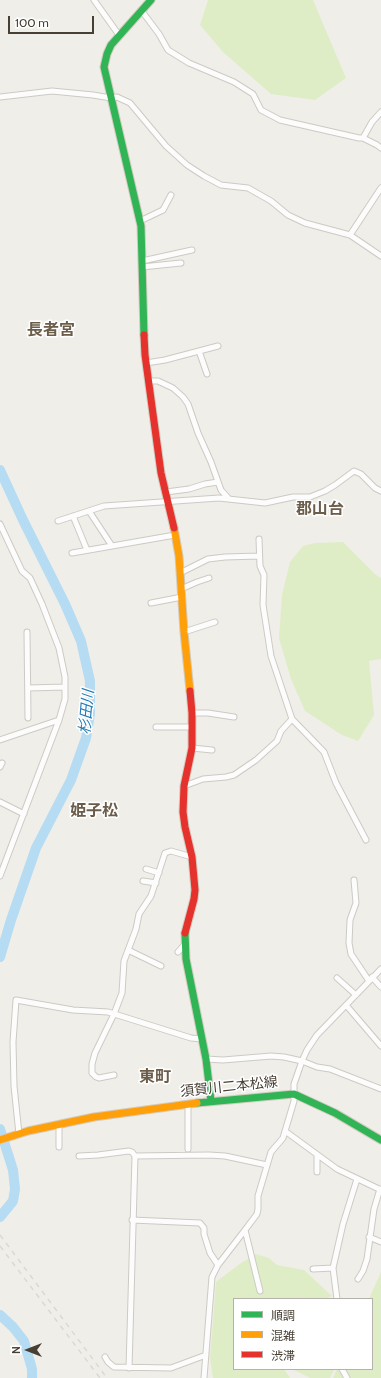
<!DOCTYPE html>
<html>
<head>
<meta charset="utf-8">
<style>
  body { margin:0 }
  #map { position:relative; width:381px; height:1378px; overflow:hidden; background:#f0eee8; font-family:Cabin,"Noto Sans JP",sans-serif }
  canvas { display:block }
  .legend { position:absolute; left:233px; top:1298px; width:140px; height:72px; box-sizing:border-box; background:#fff; border:1px solid #b5b2ae; margin:0; padding:5px 7px; list-style:none; font-size:12px; color:#473f34 }
  .legend li { display:flex; align-items:center; gap:8px; height:20px }
  .legend b { width:20px; border:1px solid #b5b2ae }
  .north { position:absolute; left:8px; top:1330px; width:40px; height:40px; -webkit-text-stroke:3px #fff; paint-order:stroke; rotate:270deg; font-size:11px; font-weight:700; line-height:16px; text-align:center; color:#473f34 }
  .north::after { content:''; display:block; margin:auto; width:14px; height:18px; background:#473f34; clip-path:polygon(50% 0,100% 100%,50% 72%,0 100%) }
  .scale { position:absolute; left:8px; top:16px; width:86px; height:18px; box-sizing:border-box; border:2px solid #473f34; border-top:0; padding-left:5px; font-size:12px; line-height:14px; white-space:nowrap; color:#473f34; -webkit-text-stroke:3px #fff; paint-order:stroke }
</style>
</head>
<body>
<div id="map">
<canvas width="381" height="1378"></canvas>
<ul class="legend">
<li><b style="height:5px;background:#30b455"></b>順調</li>
<li><b style="height:5px;background:#ff9f0a"></b>混雑</li>
<li><b style="height:5px;background:#e5322d"></b>渋滞</li>
</ul>
<div class="north">N</div>
<div class="scale">100 m</div>
</div>
<script>
const g = document.querySelector('canvas').getContext('2d');
g.lineJoin = 'round';
function paint(path, color) { g.fillStyle = color; g.fill(path, 'evenodd'); }
const poly = rows => new Path2D(rows.map(r => 'M' + r).join(''));
function stroke(path, color, width, dash) { g.strokeStyle = color; g.lineWidth = width; g.lineCap = dash ? 'butt' : 'round'; g.setLineDash(dash || []); g.stroke(path); }
function label(font, color, halo, rows, align = 'center') {
  g.font = font + ' Cabin,"Noto Sans JP",sans-serif'; g.lineWidth = 3; g.setLineDash([]); g.textBaseline = 'middle'; g.strokeStyle = halo; g.fillStyle = color; for (const [text, x, y, turn = 0] of rows) {
    g.save(); g.translate(x, y); g.rotate((+turn || 0) * Math.PI / 180); g.textAlign = isNaN(turn) ? turn : align; if (halo) g.strokeText(text, 0, 0); g.fillText(text, 0, 0); g.restore();
  }
}
const green = poly([
  [208,0,313,0,346,78,315,100,271,94,223,52,200,25],
  [343,542,376,575,381,578,381,659,369,661,374,715,358,741,342,735,305,711,291,679,279,638,282,595,290,562,303,546,315,543],
  [256,1254,269,1258,277,1265,304,1270,332,1296,326,1299,234,1299,234,1369,284,1369,290,1378,213,1378,210,1359,216,1282,241,1263],
  [381,1272,381,1378,333,1378,337,1369,372,1369,372,1299,369,1299],
  [292,1369,334,1369,330,1378,310,1378]
]);
const river = poly([
  [0,470,23,520,65,604,81,641,90,681,90,714,86,738,71,780,36,848,11,920,0,957],
  [0,1129,13,1170,15,1189,13,1201,0,1217],
  [0,1315,13,1327,24,1341,32,1369,32,1378]
]);
const street = poly([
  [94,0,119,35],
  [141,10,159,34,168,50,189,63,234,82,253,94,261,110,280,120,359,138,363,138,377,145,381,148],
  [0,97,52,91,93,95,111,98,117,97,130,103,166,146,187,165,204,176,221,185,248,188,271,201,288,215,305,223,350,235,381,256],
  [363,138,372,122,381,112],
  [140,221,163,210,171,195],
  [350,235,381,188],
  [142,261,192,250],
  [142,267,181,263],
  [199,351,207,374],
  [146,363,165,360,218,346],
  [148,381,158,381,173,388,183,397,188,404,198,433,211,462,221,490,229,499],
  [166,492,189,489,205,484,218,482],
  [89,511,112,546],
  [73,516,87,550],
  [58,521,104,506,219,498,265,503,293,497,310,497,325,491,335,485,354,471,361,474,375,488,381,491],
  [0,524,22,571,30,578,42,604,59,648,65,677,65,699,59,720,0,740],
  [259,539,260,566,264,575,263,605,271,656,292,719,324,752,336,783,366,840],
  [72,553,175,535],
  [180,573,208,559,225,557,259,556],
  [181,589,197,582,209,578],
  [151,603,182,597],
  [27,632,28,718],
  [184,632,215,622],
  [28,688,65,687],
  [192,713,208,713,234,717],
  [156,727,192,727],
  [192,748,212,750],
  [0,767,2,763],
  [184,786,203,779,226,777,234,775,256,760,277,741,281,731,292,719],
  [0,802,24,814],
  [146,869,159,873],
  [0,876,59,720],
  [354,880,356,903,350,920,349,943,351,954,369,981],
  [143,881,156,883],
  [128,950,161,966],
  [178,952,185,944],
  [372,977,381,987],
  [337,978,356,995],
  [346,1005,381,1046],
  [206,1059,223,1060,271,1056,284,1057,302,1061,317,1067,330,1069,381,1089],
  [114,1075,99,1078,96,1077,92,1073,92,1064,95,1053,114,1014,122,993,124,961,136,929,139,914,151,896,165,853,171,851,192,857],
  [188,1105,188,1149],
  [285,1131,337,1169,381,1190],
  [19,1134,14,1086,13,1042,16,1000,73,1010,108,1012,191,1038,202,1039],
  [59,1147,59,1124],
  [79,1156,98,1155,129,1151,132,1152,135,1156],
  [317,1172,317,1155],
  [132,1220,200,1223,204,1228,204,1234,210,1253,218,1265],
  [245,1230,260,1291],
  [369,1237,381,1242],
  [313,1269,333,1268],
  [358,1279,363,1271,367,1259,374,1209,380,1189],
  [337,1299,333,1268,343,1224,357,1179],
  [105,1357,108,1362,114,1367,171,1368,206,1355],
  [129,1368,135,1156,209,1155,225,1156,267,1165],
  [342,1369,347,1378],
  [204,1378,212,1277,218,1265,245,1230,257,1214,258,1209,258,1196,271,1152,283,1138,294,1101,294,1084,302,1061,307,1050,317,1035,381,969]
]);
const fast = poly([
  [144,335,141,226,104,67,107,54,111,45,151,0],
  [185,933,186,959,206,1059,211,1101],
  [197,1103,294,1094,335,1113,381,1140]
]);
const slow = poly([
  [174,528,179,556,184,632,190,691],
  [0,1140,28,1131,94,1117,197,1103]
]);
const jam = poly([
  [144,335,145,355,161,473,174,528],
  [185,933,194,899,195,890,192,857,185,827,183,812,184,786,192,748,192,713,190,691]
]);
const rail = poly([
  [0,1235,107,1378],
  [0,1246,100,1378]
]);
const streetNames = [
  ["須賀川二本松線",229,1087,-6]
];
const waterNames = [
  ["杉田川",87,712,-85]
];
const quarterNames = [
  ["長者宮",51,330],
  ["郡山台",320,509],
  ["姫子松",94,811],
  ["東町",155,1077]
];
paint(green, '#deedc6');
stroke(river, '#b5dcf2', 10);
stroke(street, '#cdcac4', 7);
stroke(fast, '#d2ccc0', 9);
stroke(slow, '#d2ccc0', 9);
stroke(jam, '#d2ccc0', 9);
stroke(street, '#fdfcfc', 5);
stroke(fast, '#30b455', 7);
stroke(slow, '#ff9f0a', 7);
stroke(jam, '#e5322d', 7);
stroke(rail, '#d9d9d8', 1.5, [5, 5]);
label('14px', '#473f34', '#fff', streetNames);
label('italic 15px', '#237ab3', '#fff', waterNames);
label('bold 16px', '#6b5d4a', '#fff', quarterNames);
</script>
</body>
</html>
